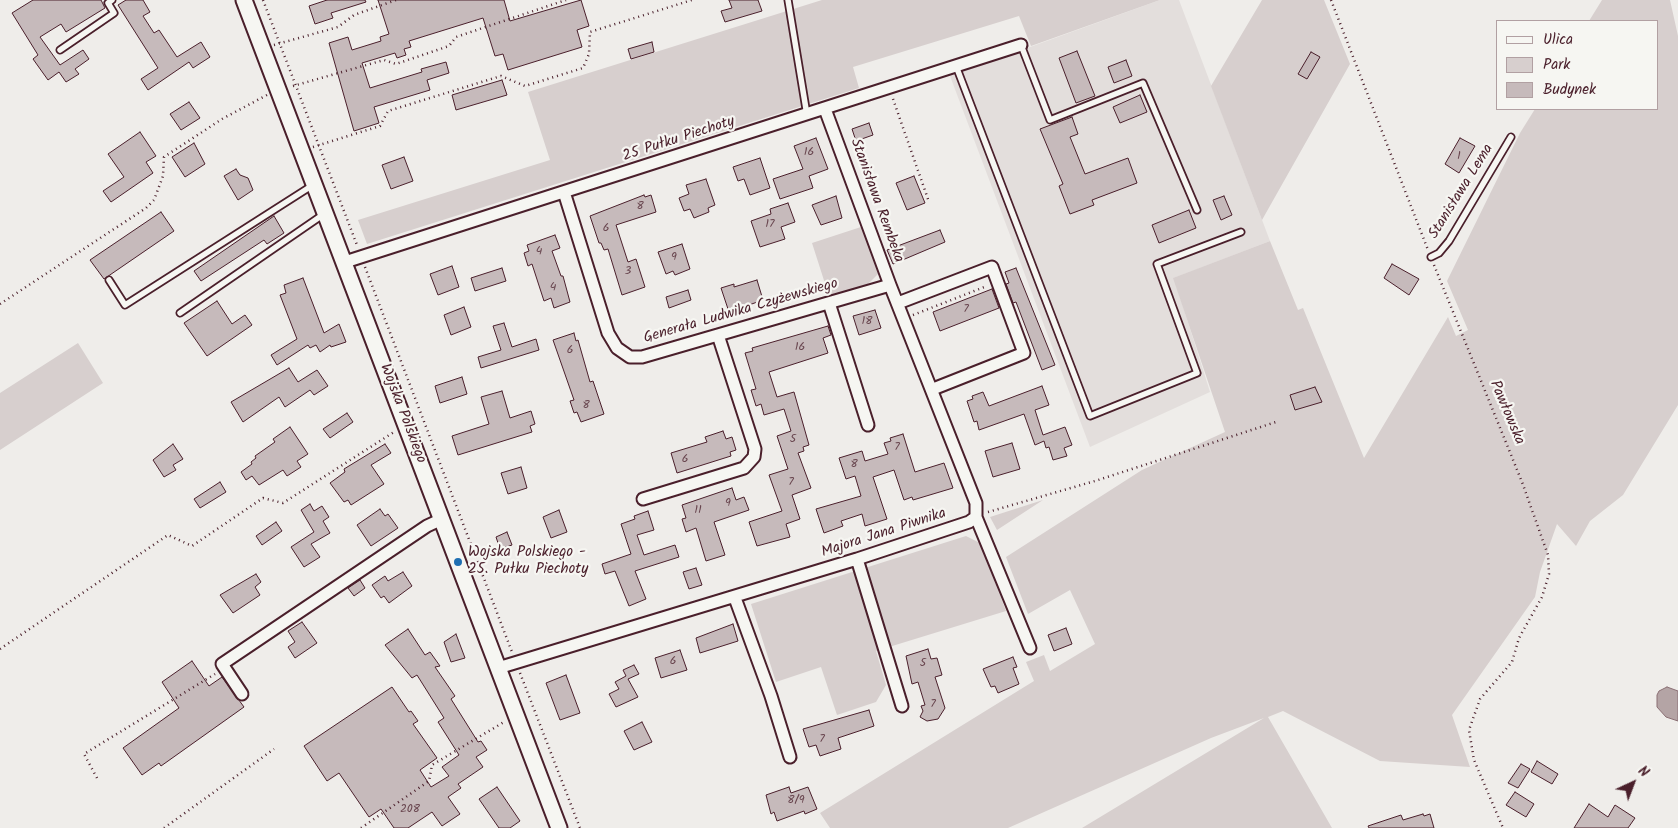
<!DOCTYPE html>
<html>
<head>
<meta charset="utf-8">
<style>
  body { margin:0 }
  #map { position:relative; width:1678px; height:828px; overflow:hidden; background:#efedea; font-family:Kalam,sans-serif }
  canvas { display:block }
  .legend { position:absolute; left:1496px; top:20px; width:162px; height:90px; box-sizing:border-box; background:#f6f6f2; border:1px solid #b1a0a2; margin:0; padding:6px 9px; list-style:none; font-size:15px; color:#4a1f2b }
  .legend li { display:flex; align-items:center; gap:10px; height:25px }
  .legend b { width:25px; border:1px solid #b1a0a2 }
  .north { position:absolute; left:1608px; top:758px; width:50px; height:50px; -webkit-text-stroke:4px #f6f6f2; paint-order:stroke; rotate:43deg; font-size:14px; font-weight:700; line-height:20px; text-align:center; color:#4a1f2b }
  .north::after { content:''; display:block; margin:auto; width:18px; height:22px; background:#4a1f2b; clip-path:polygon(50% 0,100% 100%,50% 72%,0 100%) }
</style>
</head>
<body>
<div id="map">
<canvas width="1678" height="828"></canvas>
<ul class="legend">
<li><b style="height:6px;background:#f6f6f2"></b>Ulica</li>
<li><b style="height:14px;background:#d7cfce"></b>Park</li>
<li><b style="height:14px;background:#c6babb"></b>Budynek</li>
</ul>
<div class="north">N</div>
</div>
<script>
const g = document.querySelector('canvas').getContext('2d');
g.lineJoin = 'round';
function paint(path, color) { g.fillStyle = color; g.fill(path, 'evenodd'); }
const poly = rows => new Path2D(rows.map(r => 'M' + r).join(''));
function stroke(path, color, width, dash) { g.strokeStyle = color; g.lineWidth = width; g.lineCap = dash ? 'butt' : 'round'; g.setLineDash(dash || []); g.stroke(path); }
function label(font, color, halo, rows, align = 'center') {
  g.font = font + ' Kalam,sans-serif'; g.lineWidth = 4.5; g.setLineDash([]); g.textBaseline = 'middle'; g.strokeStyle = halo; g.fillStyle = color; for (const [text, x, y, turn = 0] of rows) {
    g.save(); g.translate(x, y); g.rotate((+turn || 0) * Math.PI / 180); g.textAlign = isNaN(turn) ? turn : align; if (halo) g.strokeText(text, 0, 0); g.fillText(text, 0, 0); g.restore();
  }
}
const built = poly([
  [1160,0,1179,0,1270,241,1174,278,1210,392,1090,447,950,76]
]);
const green = poly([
  [822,0,1160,0,1031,46,1019,16,853,67,859,88,367,244,358,220,550,160,528,92],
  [1262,0,1324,0,1350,64,1262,220,1211,86],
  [1602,0,1670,0,1678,36,1678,405,1623,495,1590,521,1576,546,1557,524,1540,572,1535,597,1452,715,1470,767,1380,761,1283,711,1268,717,1332,828,1082,828,1264,718,1211,738,1008,828,830,828,820,813,1034,681,1026,662,1044,655,1050,671,1095,644,1070,590,1028,614,1006,557,1142,470,1225,432,1173,278,1270,241,1298,310,1303,308,1364,458,1448,317,1456,336,1468,330,1447,281,1520,133,1535,109,1657,109,1657,21,1589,21],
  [864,226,879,270,878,274,868,284,829,296,812,243],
  [78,343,103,383,0,450,0,393],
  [1043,500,997,530,990,517],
  [966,536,980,543,1006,611,876,651,886,685,876,702,837,715,821,667,776,682,751,604]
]);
const water = poly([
  [1667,687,1678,691,1678,721,1666,717,1657,707,1657,695,1659,691,1667,687]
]);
const building = poly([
  [33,0,101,0,105,8,66,32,61,24,40,37,60,65,83,50,89,59,75,69,79,74,66,82,59,72,48,80,33,59,38,55,12,13,33,0],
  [126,0,143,0,150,12,143,16,154,33,159,30,177,57,201,42,210,57,193,68,189,62,148,90,141,79,158,68,118,5,126,0],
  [327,0,365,0,366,2,331,13,333,18,315,24,309,6,327,0],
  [378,0,504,0,510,21,581,0,589,26,577,30,582,47,508,70,503,54,495,56,483,18,409,41,411,47,404,49,406,55,397,58,395,53,362,63,370,88,422,72,421,69,446,62,449,73,427,80,430,90,374,107,379,123,354,131,329,43,348,37,352,50,381,41,380,37,389,34,378,0],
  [729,0,758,0,762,11,725,22,721,11,732,8,729,0],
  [652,42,654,52,631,59,628,49,652,42],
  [1077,51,1095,96,1076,103,1059,58,1077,51],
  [1311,52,1320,57,1307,79,1298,74,1311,52],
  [1126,60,1132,76,1114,83,1108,67,1126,60],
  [502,80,507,95,456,110,452,95,502,80],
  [1140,95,1147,112,1120,123,1113,107,1140,95],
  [189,102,200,118,181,130,170,114,189,102],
  [1072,117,1078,134,1070,137,1085,174,1128,158,1137,183,1092,200,1094,205,1070,214,1059,186,1063,184,1040,129,1072,117],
  [869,123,873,135,856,141,852,129,869,123],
  [140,132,156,156,146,162,153,173,111,202,103,191,124,177,108,154,140,132],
  [816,138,828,169,809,176,813,188,780,199,773,179,803,169,794,146,816,138],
  [1460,138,1475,146,1459,173,1445,164,1460,138],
  [194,143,205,164,185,177,172,157,194,143],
  [404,157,413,181,391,189,382,165,404,157],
  [760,158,770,188,750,195,744,179,738,181,733,167,760,158],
  [236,169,240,175,248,178,253,190,238,200,224,176,236,169],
  [914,176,925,203,907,210,896,183,914,176],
  [706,179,715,205,708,208,709,212,694,218,690,209,684,211,679,198,689,194,686,185,706,179],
  [644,195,645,197,651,195,656,212,616,225,628,262,636,259,645,287,622,295,608,249,604,250,601,243,599,243,590,216,644,195],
  [836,196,842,218,821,225,812,205,836,196],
  [1224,196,1232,215,1221,220,1213,200,1224,196],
  [788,203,795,222,781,227,785,239,760,247,751,221,771,214,770,209,788,203],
  [1189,210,1196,228,1159,243,1152,225,1189,210],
  [161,212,174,231,104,279,90,260,161,212],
  [274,216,284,233,267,244,264,240,201,281,194,271,274,216],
  [940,230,945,242,893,264,887,250,940,230],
  [555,235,560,248,552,251,561,276,563,276,570,302,554,308,551,298,544,301,532,264,528,266,524,253,529,251,527,245,555,235],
  [682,244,690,269,675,275,673,271,666,274,658,252,682,244],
  [1392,264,1419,279,1409,295,1384,278,1392,264],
  [452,266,459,287,438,295,430,274,452,266],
  [502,268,506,281,475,291,471,278,502,268],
  [1016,268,1055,365,1042,370,1016,302,1013,303,1006,284,1009,283,1005,272,1016,268],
  [303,278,324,333,339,324,346,342,331,347,330,345,320,352,316,345,310,348,308,345,277,365,271,355,297,339,280,295,286,293,284,285,303,278],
  [757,280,763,300,729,312,721,288,734,284,734,287,757,280],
  [992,289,999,308,940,331,933,312,992,289],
  [688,290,691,300,669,308,666,297,688,290],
  [217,301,232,324,245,315,252,325,207,356,184,323,217,301],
  [464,307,471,327,451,335,444,315,464,307],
  [875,310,881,328,859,335,853,316,875,310],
  [504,323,512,347,536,339,539,350,481,368,478,357,501,350,493,326,504,323],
  [828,326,831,335,823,338,828,353,769,372,777,397,794,392,809,445,803,447,804,451,798,453,811,488,792,495,800,519,786,524,790,537,757,546,749,522,782,511,769,475,788,469,777,436,791,431,784,409,764,415,761,404,756,406,751,390,756,389,745,353,753,351,752,348,828,326],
  [574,333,576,341,578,340,590,382,593,381,604,414,581,422,577,412,574,413,570,401,574,400,553,340,574,333],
  [289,368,298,382,317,370,328,386,314,395,310,390,285,407,279,397,243,422,231,402,289,368],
  [462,377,467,394,440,403,435,386,462,377],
  [1042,386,1049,405,1035,410,1043,435,1065,427,1072,445,1064,448,1067,456,1053,460,1049,447,1046,448,1044,441,1035,445,1024,414,979,430,977,421,974,422,967,401,973,399,972,396,983,392,989,406,1042,386],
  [1315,387,1322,402,1295,410,1290,395,1315,387],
  [502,391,510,418,531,411,535,424,530,426,532,432,458,455,452,436,489,424,481,397,502,391],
  [347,413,353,422,330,438,323,429,347,413],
  [290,427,308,454,297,461,301,467,287,476,283,470,259,485,252,476,246,480,241,472,252,464,251,462,256,458,255,456,275,442,273,439,290,427],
  [723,431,726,439,732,437,736,450,730,452,731,456,677,473,671,453,707,442,705,437,723,431],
  [903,434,915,472,944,463,953,488,913,500,912,497,904,500,894,470,873,477,887,519,865,526,862,514,841,521,843,526,824,533,816,509,861,496,855,476,846,479,839,458,862,451,865,461,888,454,884,443,891,441,890,438,903,434],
  [1012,443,1020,469,993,477,985,451,1012,443],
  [173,444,183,459,173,465,176,470,164,477,153,460,173,444],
  [385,444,391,453,371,465,384,484,351,505,348,500,344,502,330,483,345,472,344,469,385,444],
  [521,467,527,488,508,494,501,473,521,467],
  [220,482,226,492,200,508,194,499,220,482],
  [732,488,736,500,744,497,749,510,714,522,725,555,706,561,696,528,686,532,682,519,686,518,682,505,732,488],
  [310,504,314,511,322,506,329,517,323,521,330,533,311,544,320,557,304,567,291,547,314,532,301,510,310,504],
  [380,509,385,516,388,514,398,528,371,546,357,525,380,509],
  [559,510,567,532,551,538,543,517,559,510],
  [648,511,654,530,637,535,644,555,675,545,679,557,635,571,646,599,629,606,615,571,605,574,602,564,631,554,621,524,635,519,634,516,648,511],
  [276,522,282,531,262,545,256,536,276,522],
  [507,532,512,545,500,549,496,537,507,532],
  [696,568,702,585,689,589,683,572,696,568],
  [403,572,412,586,389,603,384,596,381,598,372,585,385,576,388,581,403,572],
  [256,574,261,582,255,587,260,595,233,613,220,595,256,574],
  [360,580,365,588,354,596,348,588,360,580],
  [302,622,317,643,295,658,288,647,295,642,288,631,302,622],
  [733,624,738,641,700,653,696,638,733,624],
  [1066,628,1072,644,1054,651,1048,635,1066,628],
  [408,629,425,655,430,652,440,666,435,667,455,696,451,699,478,742,481,741,487,750,476,757,483,767,458,784,461,788,448,797,460,814,442,826,432,812,408,828,394,828,381,809,369,817,339,773,327,781,304,746,392,687,409,712,411,711,418,721,413,724,437,758,420,770,431,787,449,776,442,767,459,755,438,722,444,718,417,675,412,678,385,645,408,629],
  [456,634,465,658,451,662,444,642,456,634],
  [928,649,931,659,937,658,942,675,935,677,945,708,938,719,927,721,920,717,923,711,921,706,925,705,918,682,912,684,906,656,928,649],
  [680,650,687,670,661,678,655,658,680,650],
  [1013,657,1017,667,1013,668,1019,684,998,693,995,686,991,687,983,669,1013,657],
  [192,661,209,686,222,677,244,707,161,766,159,763,142,775,123,748,179,708,162,682,192,661],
  [634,665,639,674,628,679,638,697,616,707,609,694,619,689,615,682,626,676,623,670,634,665],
  [566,675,580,713,560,720,546,683,566,675],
  [869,710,874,726,838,738,841,749,820,756,816,745,809,747,803,729,869,710],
  [642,722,652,742,634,750,624,731,642,722],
  [1537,761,1558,774,1552,784,1531,772,1537,761],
  [1521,764,1530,769,1518,788,1508,783,1521,764],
  [497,787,520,821,510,828,499,828,479,799,497,787],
  [789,787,791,793,808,787,817,809,805,814,804,811,777,821,774,812,771,814,766,795,789,787],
  [1515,792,1534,804,1526,817,1506,805,1515,792],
  [1589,804,1608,817,1615,805,1635,818,1628,828,1574,828,1589,804],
  [1423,814,1424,816,1430,814,1434,828,1369,828,1368,826,1401,815,1403,820,1423,814]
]);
const path = poly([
  [263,0,357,245],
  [1331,0,1428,250],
  [274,45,338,27,354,15,396,0],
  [293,86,384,60,396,64,449,46,456,37,566,0],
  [893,99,929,202],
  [313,147,380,126,388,111,501,76,525,86,583,68,589,54,590,32,692,0],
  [1434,265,1522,482,1548,555,1549,574,1542,597,1519,638,1512,662,1480,699,1469,730,1474,760,1503,828],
  [365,267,512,652],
  [0,304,146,208,154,200,163,176,164,157,222,119,267,95],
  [913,315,987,286],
  [988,512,1095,481,1276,422],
  [0,649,168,535,192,546,263,498,283,503,394,432],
  [520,673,580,828],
  [97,778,84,754,215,674],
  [164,828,274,749],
  [361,828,429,781,432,765,504,722]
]);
const lane = poly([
  [788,0,807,115],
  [1021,45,1050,120,1143,83,1197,210],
  [60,50,114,13,108,3,112,0],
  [956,66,1090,416,1197,373,1157,264,1241,232],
  [1431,257,1439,253,1449,241,1511,137],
  [109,280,125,305,313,185],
  [180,313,324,214]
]);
const street = poly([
  [825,109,890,285,976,503,976,517,1030,648],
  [564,192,608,333,617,348,630,357,642,357,890,285],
  [345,262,1021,45],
  [829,303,868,425],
  [898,303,992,267,1024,353,933,389],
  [643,499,744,468,754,457,755,449,718,335],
  [857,559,902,706],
  [735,598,771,696,790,757],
  [498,668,857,559,969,522,976,517],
  [242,694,222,664,427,526,442,519]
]);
const secondary = poly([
  [244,0,559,828]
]);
const markers = [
  [458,562,5,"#1f6fb2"]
];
const numberNames = [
  ["16",809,153],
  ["1",1459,157],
  ["8",640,207],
  ["17",770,225],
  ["6",606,229],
  ["4",539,252],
  ["9",674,258],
  ["3",628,272],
  ["4",553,288],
  ["7",966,310],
  ["18",867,322],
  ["16",800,348],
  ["6",570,351],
  ["8",586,406],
  ["5",793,440],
  ["7",897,448],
  ["6",685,460],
  ["8",854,465],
  ["7",791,483],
  ["9",728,504],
  ["11",698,511],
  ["6",673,662],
  ["5",923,664],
  ["7",933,705],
  ["7",822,740],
  ["8/9",796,801],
  ["208",410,810]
];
const streetNames = [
  ["25 Pułku Piechoty",679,140,-18],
  ["Stanisława Lema",1462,192,-58],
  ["Stanisława Rembeka",876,201,70],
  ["Generała Ludwika Czyżewskiego",741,312,-16],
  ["Pawłowska",1506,413,67],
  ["Wojska Polskiego",402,414,69],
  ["Majora Jana Piwnika",884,534,-18]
];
const poiNames = [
  ["Wojska Polskiego -",468,553],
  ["25. Pułku Piechoty",468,570]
];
paint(built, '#e3dedc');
paint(green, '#d7cfce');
paint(water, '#b4a4a5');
stroke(water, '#8a6f74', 1);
paint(building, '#c6babb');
stroke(building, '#4a1f2b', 1);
stroke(lane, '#4a1f2b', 9);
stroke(street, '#4a1f2b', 15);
stroke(secondary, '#4a1f2b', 19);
stroke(path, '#4a1f2b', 2.5, [1, 4]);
stroke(lane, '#f6f6f2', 5.5);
stroke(street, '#f6f6f2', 11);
stroke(secondary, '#f6f6f2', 15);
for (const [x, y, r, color] of markers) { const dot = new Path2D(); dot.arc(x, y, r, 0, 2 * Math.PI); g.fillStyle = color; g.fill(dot); stroke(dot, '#f6f6f2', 2); }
label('12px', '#69464f', null, numberNames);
label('15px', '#4a1f2b', '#f6f6f2', streetNames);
label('15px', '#4a1f2b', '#f6f6f2', poiNames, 'left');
</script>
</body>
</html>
